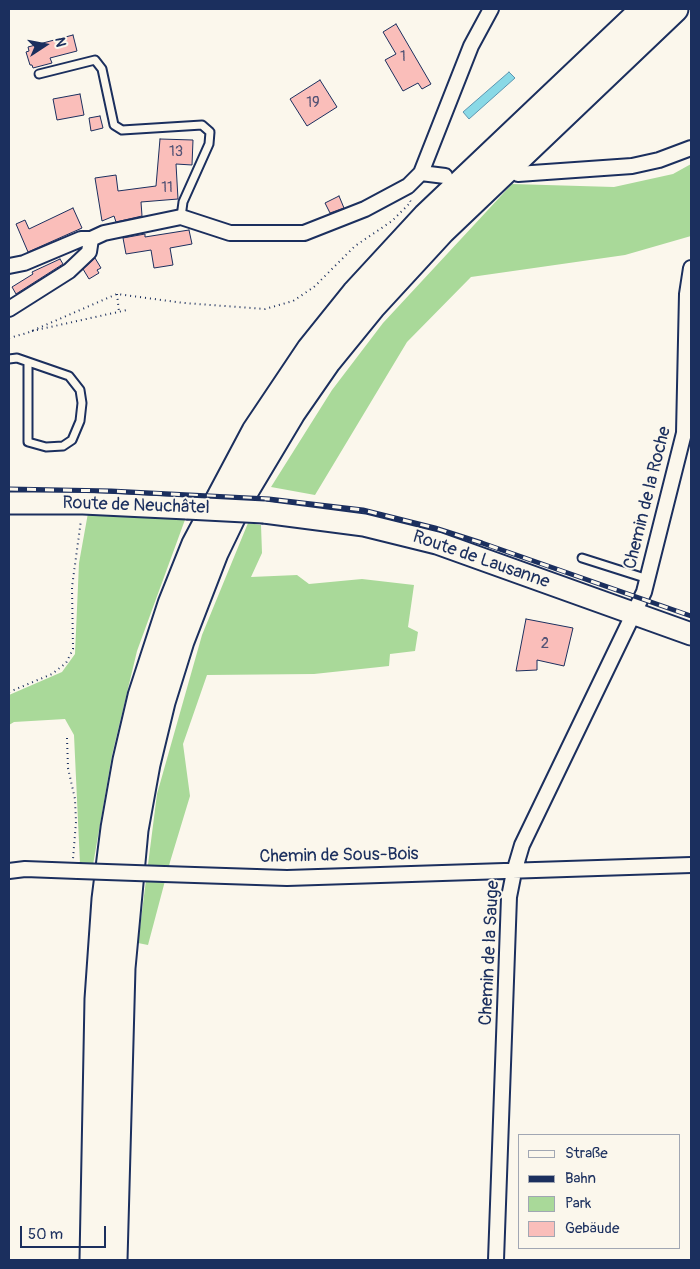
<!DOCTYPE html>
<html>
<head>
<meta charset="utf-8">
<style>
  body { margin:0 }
  #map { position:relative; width:700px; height:1269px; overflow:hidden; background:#fbf7ec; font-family:Pangolin,sans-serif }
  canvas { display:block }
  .frame { position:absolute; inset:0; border:10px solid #1b2f5e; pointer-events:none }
  .legend { position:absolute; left:518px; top:1134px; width:162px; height:115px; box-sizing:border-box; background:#fbf7ec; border:1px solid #a1a7b3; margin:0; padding:6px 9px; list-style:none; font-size:15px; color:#1b2f5e }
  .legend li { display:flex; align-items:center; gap:10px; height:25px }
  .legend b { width:25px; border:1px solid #a1a7b3 }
  .north { position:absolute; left:20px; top:20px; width:50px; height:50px; -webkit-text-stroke:4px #fbf7ec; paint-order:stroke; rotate:79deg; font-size:14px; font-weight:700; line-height:20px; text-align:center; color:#1b2f5e }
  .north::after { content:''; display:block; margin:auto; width:18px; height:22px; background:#1b2f5e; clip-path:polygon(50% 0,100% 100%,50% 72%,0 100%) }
  .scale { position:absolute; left:20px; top:1226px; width:86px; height:22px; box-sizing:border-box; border:2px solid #1b2f5e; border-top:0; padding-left:6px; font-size:15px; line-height:18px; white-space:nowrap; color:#1b2f5e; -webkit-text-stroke:4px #fbf7ec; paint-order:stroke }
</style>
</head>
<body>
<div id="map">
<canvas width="700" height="1269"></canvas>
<div class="frame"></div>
<ul class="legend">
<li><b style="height:6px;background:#fbf7ec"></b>Straße</li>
<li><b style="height:6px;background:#1b2f5e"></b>Bahn</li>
<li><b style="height:14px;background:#a9d999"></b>Park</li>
<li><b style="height:14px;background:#fabeba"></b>Gebäude</li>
</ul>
<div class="north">N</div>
<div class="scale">50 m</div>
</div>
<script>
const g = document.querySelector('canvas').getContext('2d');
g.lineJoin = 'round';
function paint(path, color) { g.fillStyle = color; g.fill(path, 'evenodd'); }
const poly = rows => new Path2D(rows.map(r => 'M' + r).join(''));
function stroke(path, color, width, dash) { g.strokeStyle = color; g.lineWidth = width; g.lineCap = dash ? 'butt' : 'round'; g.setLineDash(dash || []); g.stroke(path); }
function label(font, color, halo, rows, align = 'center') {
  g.font = font + ' Pangolin,sans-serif'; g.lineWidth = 4; g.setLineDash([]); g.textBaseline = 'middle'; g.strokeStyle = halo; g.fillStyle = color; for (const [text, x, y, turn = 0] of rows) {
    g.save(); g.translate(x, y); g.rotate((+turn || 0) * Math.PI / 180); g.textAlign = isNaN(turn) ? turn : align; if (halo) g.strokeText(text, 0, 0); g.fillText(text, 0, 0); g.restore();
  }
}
const green = poly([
  [691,164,691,236,625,255,471,277,407,342,315,495,271,487,332,390,383,323,512,184,614,187,673,174],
  [88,513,186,517,137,651,112,755,93,865,80,864,74,735,65,719,14,722,9,725,9,695,62,672,75,654,79,563],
  [248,523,261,525,262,553,251,577,297,575,309,584,362,579,414,585,408,627,418,632,415,651,390,654,389,666,314,674,207,675,183,744,190,796,170,862,148,945,138,943,157,794,202,635]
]);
const water = poly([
  [509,72,515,78,469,119,463,112,509,72]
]);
const building = poly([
  [396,24,431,84,422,89,418,83,403,91,385,60,396,54,383,32,396,24],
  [73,35,77,51,50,58,52,63,33,68,32,65,30,65,26,52,29,51,28,47,73,35],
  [320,80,337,107,307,126,290,99,320,80],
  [80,94,84,115,57,120,53,99,80,94],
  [100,116,103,128,91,131,89,118,100,116],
  [160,139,193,140,192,165,176,164,178,199,141,202,142,216,116,222,114,216,102,221,95,178,116,175,118,191,156,186,160,139],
  [339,196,344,208,330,213,325,203,339,196],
  [73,208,82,228,28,252,16,224,25,220,29,229,73,208],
  [189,230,192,244,170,248,173,265,154,268,151,250,126,254,123,238,145,234,145,237,189,230],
  [95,258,101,268,97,270,99,273,89,279,83,269,95,258],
  [60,259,63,264,16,294,12,287,33,274,32,272,60,259],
  [526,619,573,628,564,666,537,660,537,670,516,671,526,619]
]);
const path = poly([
  [117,294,119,312],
  [32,331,127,310],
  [9,338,27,333,117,294,184,303,265,309,293,301,314,287,355,246,392,221,411,202,409,199],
  [9,692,52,674,66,663,73,649,72,587,81,520],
  [67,738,68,768,75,799,76,822,73,859]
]);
const service = poly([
  [39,74,95,60,102,69,114,125,122,130,202,125,210,132,209,144,183,202,181,217],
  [9,359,17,358,69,376,80,390,82,403,80,421,72,440,63,446,46,447,28,442,28,363],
  [582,558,648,579]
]);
const minor = poly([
  [421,173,445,176],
  [518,174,632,166,659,160,691,148],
  [9,266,24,263,81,239,91,239,104,233,181,217,230,233,304,233,365,209,408,186,421,173,471,46,491,9],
  [9,309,69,271,89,252,91,239],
  [9,871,25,869,78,871],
  [164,874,287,878,691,865],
  [496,1260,509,897,514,872,522,845,644,592,684,433,687,294,691,268]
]);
const primary = poly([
  [9,503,83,503,187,508],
  [264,512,364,525,437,543,691,634]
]);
const motorway = poly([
  [93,1260,98,999,105,899,114,828,126,760,141,696,171,604,195,544,255,431,310,349,355,293,426,216,644,9],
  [114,1260,122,968,135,830,147,764,162,702,181,641,215,553,243,495,292,413,328,361,372,307,442,231,675,9]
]);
const rail = poly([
  [9,489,111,491,269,499,363,510,435,528,482,543,691,616]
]);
const minorBridge = poly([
  [78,871,164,874]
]);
const primaryBridge = poly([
  [187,508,264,512]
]);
const numberNames = [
  ["1",403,57],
  ["19",313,103],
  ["13",176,152],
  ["11",167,188],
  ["2",545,644]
];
const streetNames = [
  ["Chemin de la Roche",648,498,-76],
  ["Route de Neuchâtel",136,506,2],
  ["Route de Lausanne",481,560,19],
  ["Chemin de Sous-Bois",339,856,-1],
  ["Chemin de la Sauge",490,953,-87]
];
paint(green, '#a9d999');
paint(water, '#89d9e6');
stroke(water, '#5d95b0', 1);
paint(building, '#fabeba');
stroke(building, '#1b2f5e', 1);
stroke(service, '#1b2f5e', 11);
stroke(minor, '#1b2f5e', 18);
stroke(primary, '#1b2f5e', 25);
stroke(motorway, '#1b2f5e', 29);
stroke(path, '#1b2f5e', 2, [1, 4]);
stroke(service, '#fbf7ec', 7);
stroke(minor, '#fbf7ec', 14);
stroke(primary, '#fbf7ec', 21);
stroke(motorway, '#fbf7ec', 25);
stroke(rail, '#1b2f5e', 5);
stroke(rail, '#fbf7ec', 3, [9]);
stroke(minorBridge, '#1b2f5e', 18, []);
stroke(primaryBridge, '#1b2f5e', 25, []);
stroke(minorBridge, '#fbf7ec', 14);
stroke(primaryBridge, '#fbf7ec', 21);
label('15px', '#535375', null, numberNames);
label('18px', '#1b2f5e', '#fbf7ec', streetNames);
</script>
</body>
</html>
